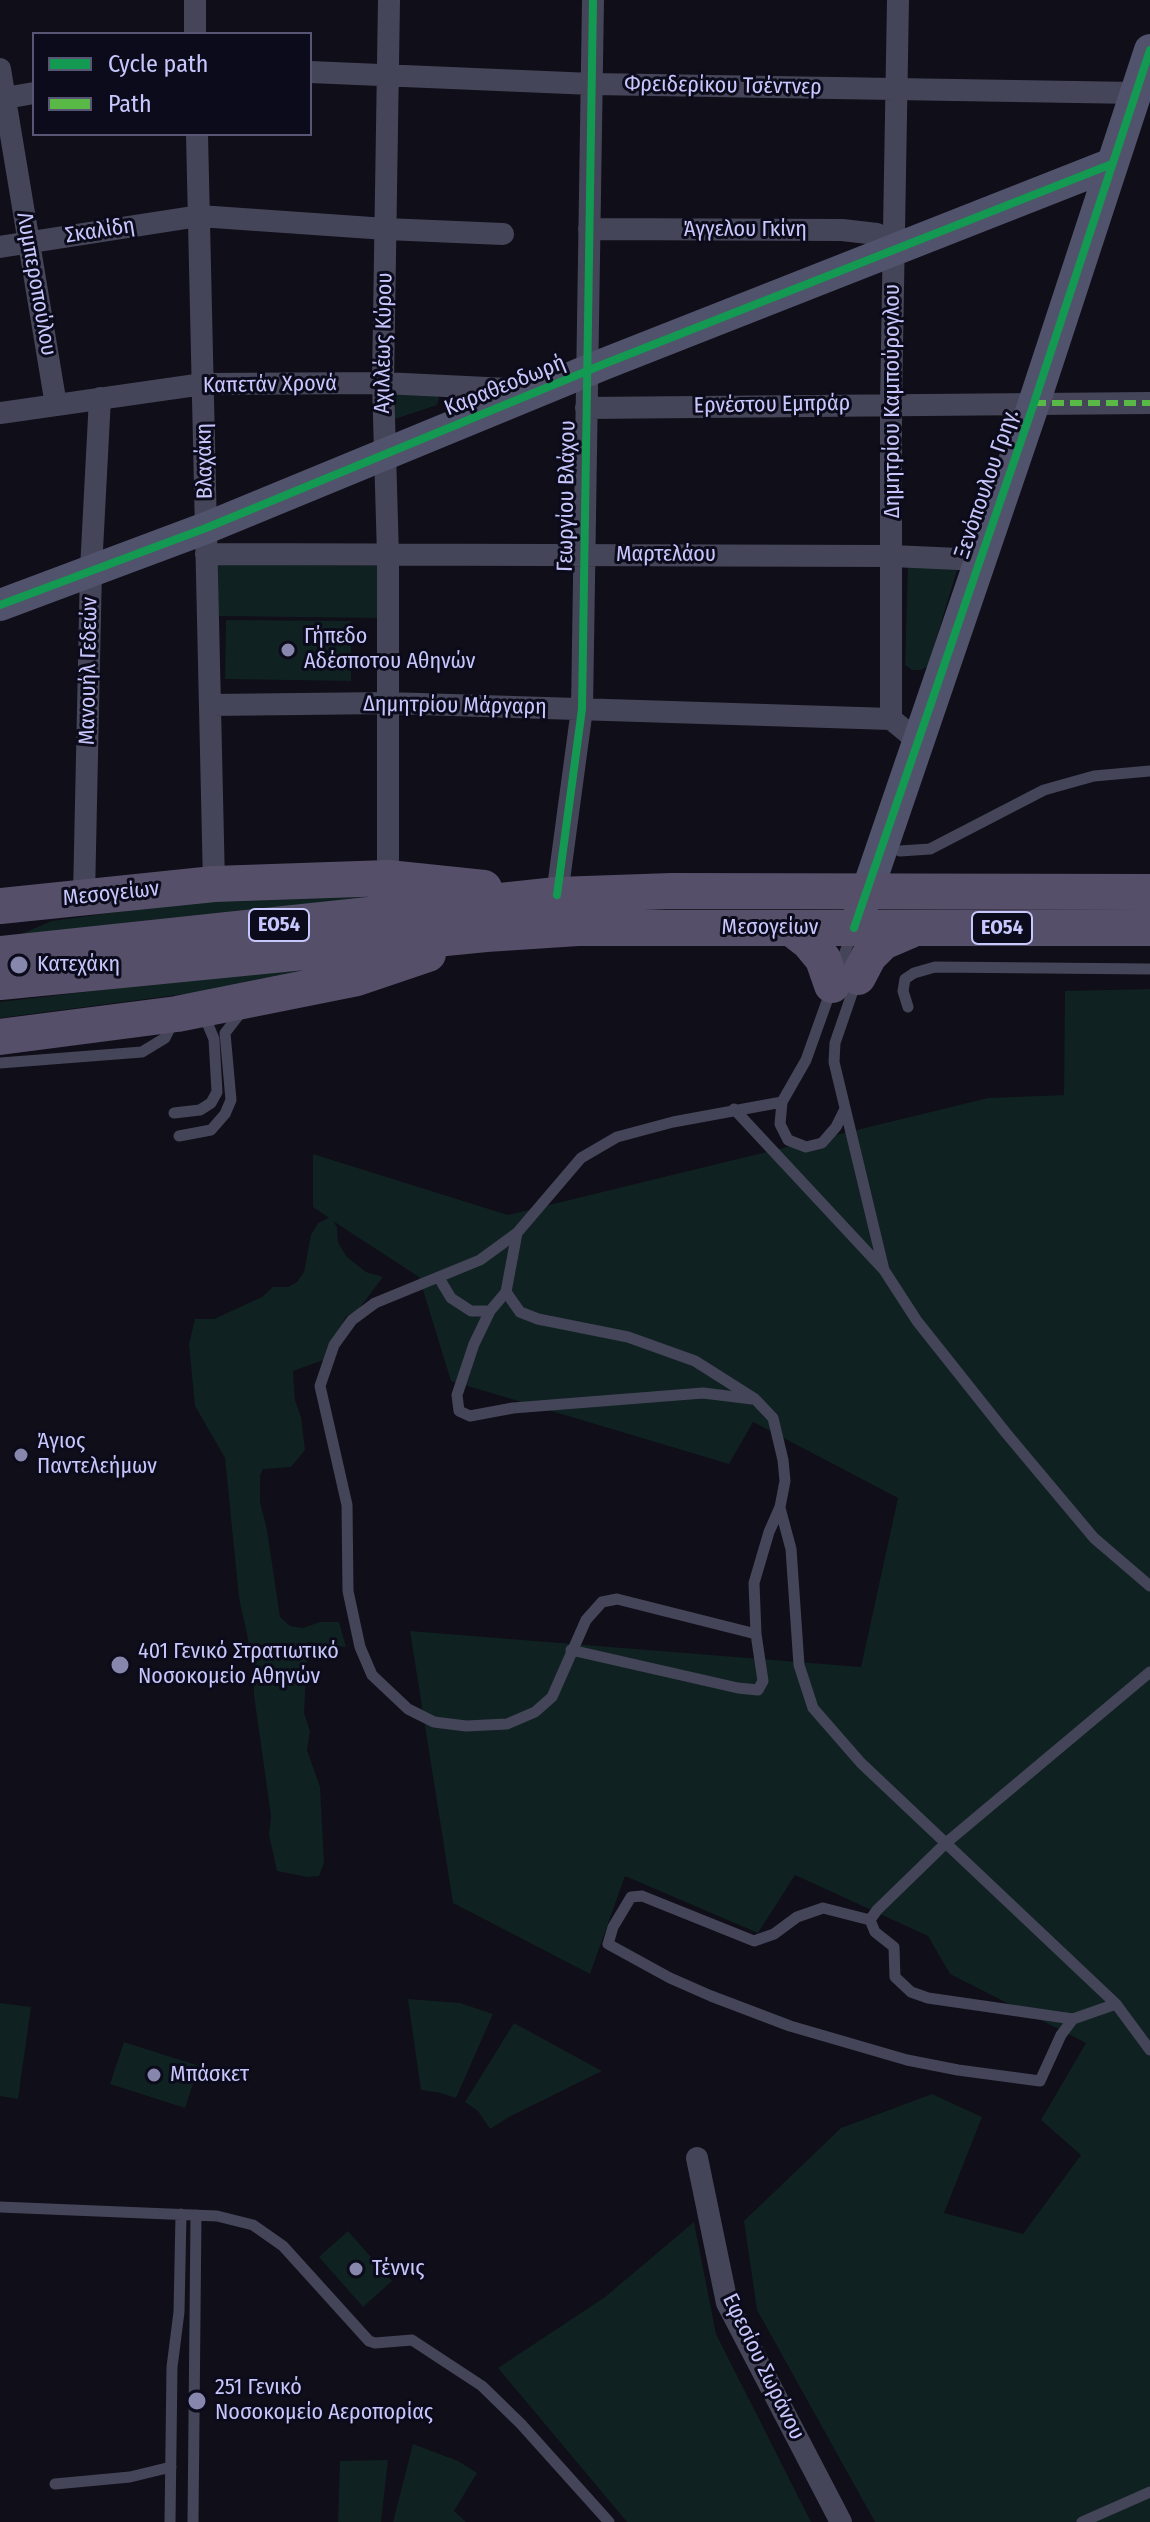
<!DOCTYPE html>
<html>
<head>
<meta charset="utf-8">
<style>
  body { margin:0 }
  #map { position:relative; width:1150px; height:2522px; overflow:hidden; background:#100e18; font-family:"Fira Sans Condensed",sans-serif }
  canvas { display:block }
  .legend { position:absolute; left:32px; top:32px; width:280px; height:104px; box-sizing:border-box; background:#0c0b1b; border:2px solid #575675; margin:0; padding:10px 14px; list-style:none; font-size:24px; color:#c7c7fd }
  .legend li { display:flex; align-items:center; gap:16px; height:40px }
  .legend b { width:40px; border:2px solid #575675 }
</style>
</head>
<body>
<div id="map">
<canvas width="1150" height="2522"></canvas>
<ul class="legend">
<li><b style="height:10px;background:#139951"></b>Cycle path</li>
<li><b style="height:10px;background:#58b947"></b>Path</li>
</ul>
</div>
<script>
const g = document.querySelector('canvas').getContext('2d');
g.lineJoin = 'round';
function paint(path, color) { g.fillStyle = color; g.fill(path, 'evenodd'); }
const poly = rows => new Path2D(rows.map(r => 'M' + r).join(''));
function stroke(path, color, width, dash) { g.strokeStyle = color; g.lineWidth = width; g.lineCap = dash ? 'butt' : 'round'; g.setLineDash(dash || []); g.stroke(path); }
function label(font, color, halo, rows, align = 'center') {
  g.font = font + ' "Fira Sans Condensed",sans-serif'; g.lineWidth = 6; g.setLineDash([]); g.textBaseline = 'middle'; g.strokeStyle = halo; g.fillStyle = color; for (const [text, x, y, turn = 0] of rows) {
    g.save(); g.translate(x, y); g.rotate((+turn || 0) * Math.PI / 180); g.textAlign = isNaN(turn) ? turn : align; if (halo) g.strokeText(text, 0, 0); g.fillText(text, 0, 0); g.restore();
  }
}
const green = poly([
  [393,390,435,394,439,398,437,405,392,420],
  [216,564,380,566,380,618,216,616],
  [908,564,958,567,928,666,921,670,912,670,905,665],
  [226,620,351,621,351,681,225,679],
  [333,891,436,894,4,941,52,921,184,903],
  [338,962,254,985,0,1018,0,1002],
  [1150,989,1150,2522,875,2522,757,2310,744,2221,841,2128,932,2094,982,2117,944,2213,1023,2234,1081,2155,1041,2120,1086,2043,950,1974,928,1936,795,1875,758,1933,625,1876,590,1974,453,1903,410,1631,861,1667,898,1498,753,1422,729,1464,451,1381,419,1277,333,1221,337,1227,338,1242,346,1256,366,1272,383,1277,358,1310,346,1316,337,1336,335,1356,293,1371,295,1400,301,1417,305,1450,291,1467,263,1469,260,1476,260,1502,267,1530,280,1617,290,1626,303,1628,320,1622,339,1622,346,1647,308,1642,304,1713,310,1731,307,1750,320,1787,324,1863,319,1876,307,1877,277,1871,269,1835,271,1816,254,1695,253,1662,239,1598,225,1458,195,1406,189,1344,195,1319,214,1319,262,1297,273,1287,288,1287,297,1282,304,1272,311,1235,318,1223,329,1218,313,1207,313,1154,508,1215,988,1098,1064,1095,1065,991],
  [408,1999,460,2003,493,2014,456,2098,441,2093,421,2090],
  [0,2003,31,2007,18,2099,0,2096],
  [514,2023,602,2071,509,2117,490,2129,478,2111,465,2102],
  [124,2042,199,2066,185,2108,110,2084],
  [694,2222,716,2334,811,2522,627,2522,498,2368,605,2297],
  [348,2231,392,2281,363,2307,319,2257],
  [413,2444,458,2461,477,2473,454,2511,466,2522,393,2522],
  [388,2460,381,2522,338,2522,340,2461]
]);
const lane = poly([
  [900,851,930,849,1044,790,1094,776,1150,771],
  [838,970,852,934],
  [857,979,835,1043,834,1062,884,1270,917,1321,1006,1433,1094,1538,1150,1586],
  [831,990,806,1060,782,1102,780,1124,788,1140,806,1147,822,1143,836,1127,845,1109],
  [908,1007,903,991,905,979,914,973,935,967,1150,969],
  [0,1063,142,1052,165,1038,173,1022],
  [734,1109,884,1270],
  [174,1113,200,1110,211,1103,217,1092,214,1039,203,1013],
  [179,1136,211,1130,225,1114,231,1100,225,1033,242,1011],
  [517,1233,506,1292,520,1312,538,1319,628,1337,695,1361,755,1399,773,1418,783,1460,785,1481,780,1507,769,1532,754,1583,756,1634,763,1681,758,1690,738,1688,571,1650],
  [439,1278,451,1298,471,1311,490,1311],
  [506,1292,490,1311,474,1344,457,1395,459,1411,470,1416,513,1408,703,1393,752,1399],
  [780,1508,791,1549,799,1665,813,1708,861,1763,1116,2004,1150,2050],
  [756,1634,617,1599,602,1602,586,1620,552,1697,535,1712,507,1724,466,1726,434,1722,408,1709,372,1675,360,1647,348,1591,347,1505,320,1386,334,1345,352,1320,375,1303,480,1260,517,1233,581,1158,617,1137,673,1122,782,1102],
  [642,1896,754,1941,774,1934,797,1917,823,1908,870,1920,875,1932,894,1947,895,1977,911,1992,928,1998,1073,2019,1061,2035,1040,2081,958,2070,907,2060,790,2026,711,1996,670,1978,608,1944,613,1927,631,1897,642,1896],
  [870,1920,877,1910,946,1843,1150,1672],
  [1073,2019,1116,2004],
  [0,2207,217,2216,253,2225,283,2246,369,2341,375,2343,412,2340,482,2386,521,2424,609,2522],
  [55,2484,130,2477,171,2467],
  [170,2522,172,2367,179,2312,181,2214],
  [193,2522,196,2215],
  [1082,2522,1150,2492]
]);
const street = poly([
  [195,0,195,34],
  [898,0,891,404,891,719,919,742],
  [0,69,56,405],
  [310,72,592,84,1136,93],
  [0,99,34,93],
  [197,134,214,884],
  [589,229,842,230,877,234,894,250],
  [0,247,199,216,386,229,503,234],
  [586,408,1150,403],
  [0,413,203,384,383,383,529,390],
  [206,554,892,556,981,560],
  [210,705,388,703,891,719],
  [388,878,388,556,383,383,389,0],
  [557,895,582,709,593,0],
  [84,896,91,569,100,398],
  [697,2158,727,2303,841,2522]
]);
const secondary = poly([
  [0,605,206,528,604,364,1112,164],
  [859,915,1034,403,1150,50]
]);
const primary = poly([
  [0,906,214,884,388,878,484,888],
  [791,928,809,942,823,959,832,985],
  [0,954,557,895,672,891,1150,892],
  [858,977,869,956,883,942,911,930],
  [0,982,486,934,578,928,1150,928],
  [0,1037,177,1014,357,978,428,954]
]);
const quiet = poly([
  [1034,403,1150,403]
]);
const cycleway = poly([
  [0,605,206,528,604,364,1112,164],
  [557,895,582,709,593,0],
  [854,928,1034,403,1150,50]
]);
const markers = [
  [288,650,8,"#8786ad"],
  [19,965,10,"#8786ad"],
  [21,1455,8,"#8786ad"],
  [120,1665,10,"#8786ad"],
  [154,2075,8,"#8786ad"],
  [356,2269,8,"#8786ad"],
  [197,2401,10,"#8786ad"]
];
const shields = [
  [279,925,60],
  [1002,928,60]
];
const shieldNames = [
  ["ΕΟ54",279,925],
  ["ΕΟ54",1002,928]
];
const streetNames = [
  ["Φρειδερίκου Τσέντνερ",723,86,1],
  ["Άγγελου Γκίνη",745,230],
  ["Σκαλίδη",100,231,-9],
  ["Λυμπεροπούλου",36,284,80],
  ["Αχιλλέως Κύρου",384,343,-89],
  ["Καπετάν Χρονά",270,385,-1],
  ["Καραθεοδωρή",505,386,-22],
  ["Δημητρίου Καμπούρογλου",893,401,-90],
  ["Ερνέστου Εμπράρ",772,405,-1],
  ["Βλαχάκη",205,461,-91],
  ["Ξενόπουλου Γρηγ.",987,484,-71],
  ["Γεωργίου Βλάχου",567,496,-89],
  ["Μαρτελάου",666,555],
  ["Μανουήλ Γεδεών",89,671,-89],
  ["Δημητρίου Μάργαρη",455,706,1],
  ["Μεσογείων",111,894,-6],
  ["Μεσογείων",770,928],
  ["Εφεσίου Σωράνου",763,2367,64]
];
const poiNames = [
  ["Γήπεδο",304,637],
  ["Αδέσποτου Αθηνών",304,662],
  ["Κατεχάκη",37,965],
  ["Άγιος",37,1442],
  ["Παντελεήμων",37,1467],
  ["401 Γενικό Στρατιωτικό",138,1652],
  ["Νοσοκομείο Αθηνών",138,1677],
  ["Μπάσκετ",170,2075],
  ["Τέννις",372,2269],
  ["251 Γενικό",215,2388],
  ["Νοσοκομείο Αεροπορίας",215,2413]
];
paint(green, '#0f2120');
stroke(lane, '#444558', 11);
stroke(street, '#444558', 22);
stroke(secondary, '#51526c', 32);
stroke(primary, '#564f6a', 36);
stroke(quiet, '#58b947', 6, [12, 6]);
stroke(cycleway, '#139951', 8);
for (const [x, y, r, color] of markers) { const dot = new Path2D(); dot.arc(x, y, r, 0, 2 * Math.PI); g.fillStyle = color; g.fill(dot); stroke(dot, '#0c0b1b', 3); }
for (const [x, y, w] of shields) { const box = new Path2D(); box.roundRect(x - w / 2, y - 16, w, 32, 6); g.fillStyle = '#0c0b1b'; g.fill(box); stroke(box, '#c7c7fd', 2); }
label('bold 20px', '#c7c7fd', null, shieldNames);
label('22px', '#c7c7fd', '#0c0b1b', streetNames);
label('22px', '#c7c7fd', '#0c0b1b', poiNames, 'left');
</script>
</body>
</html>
